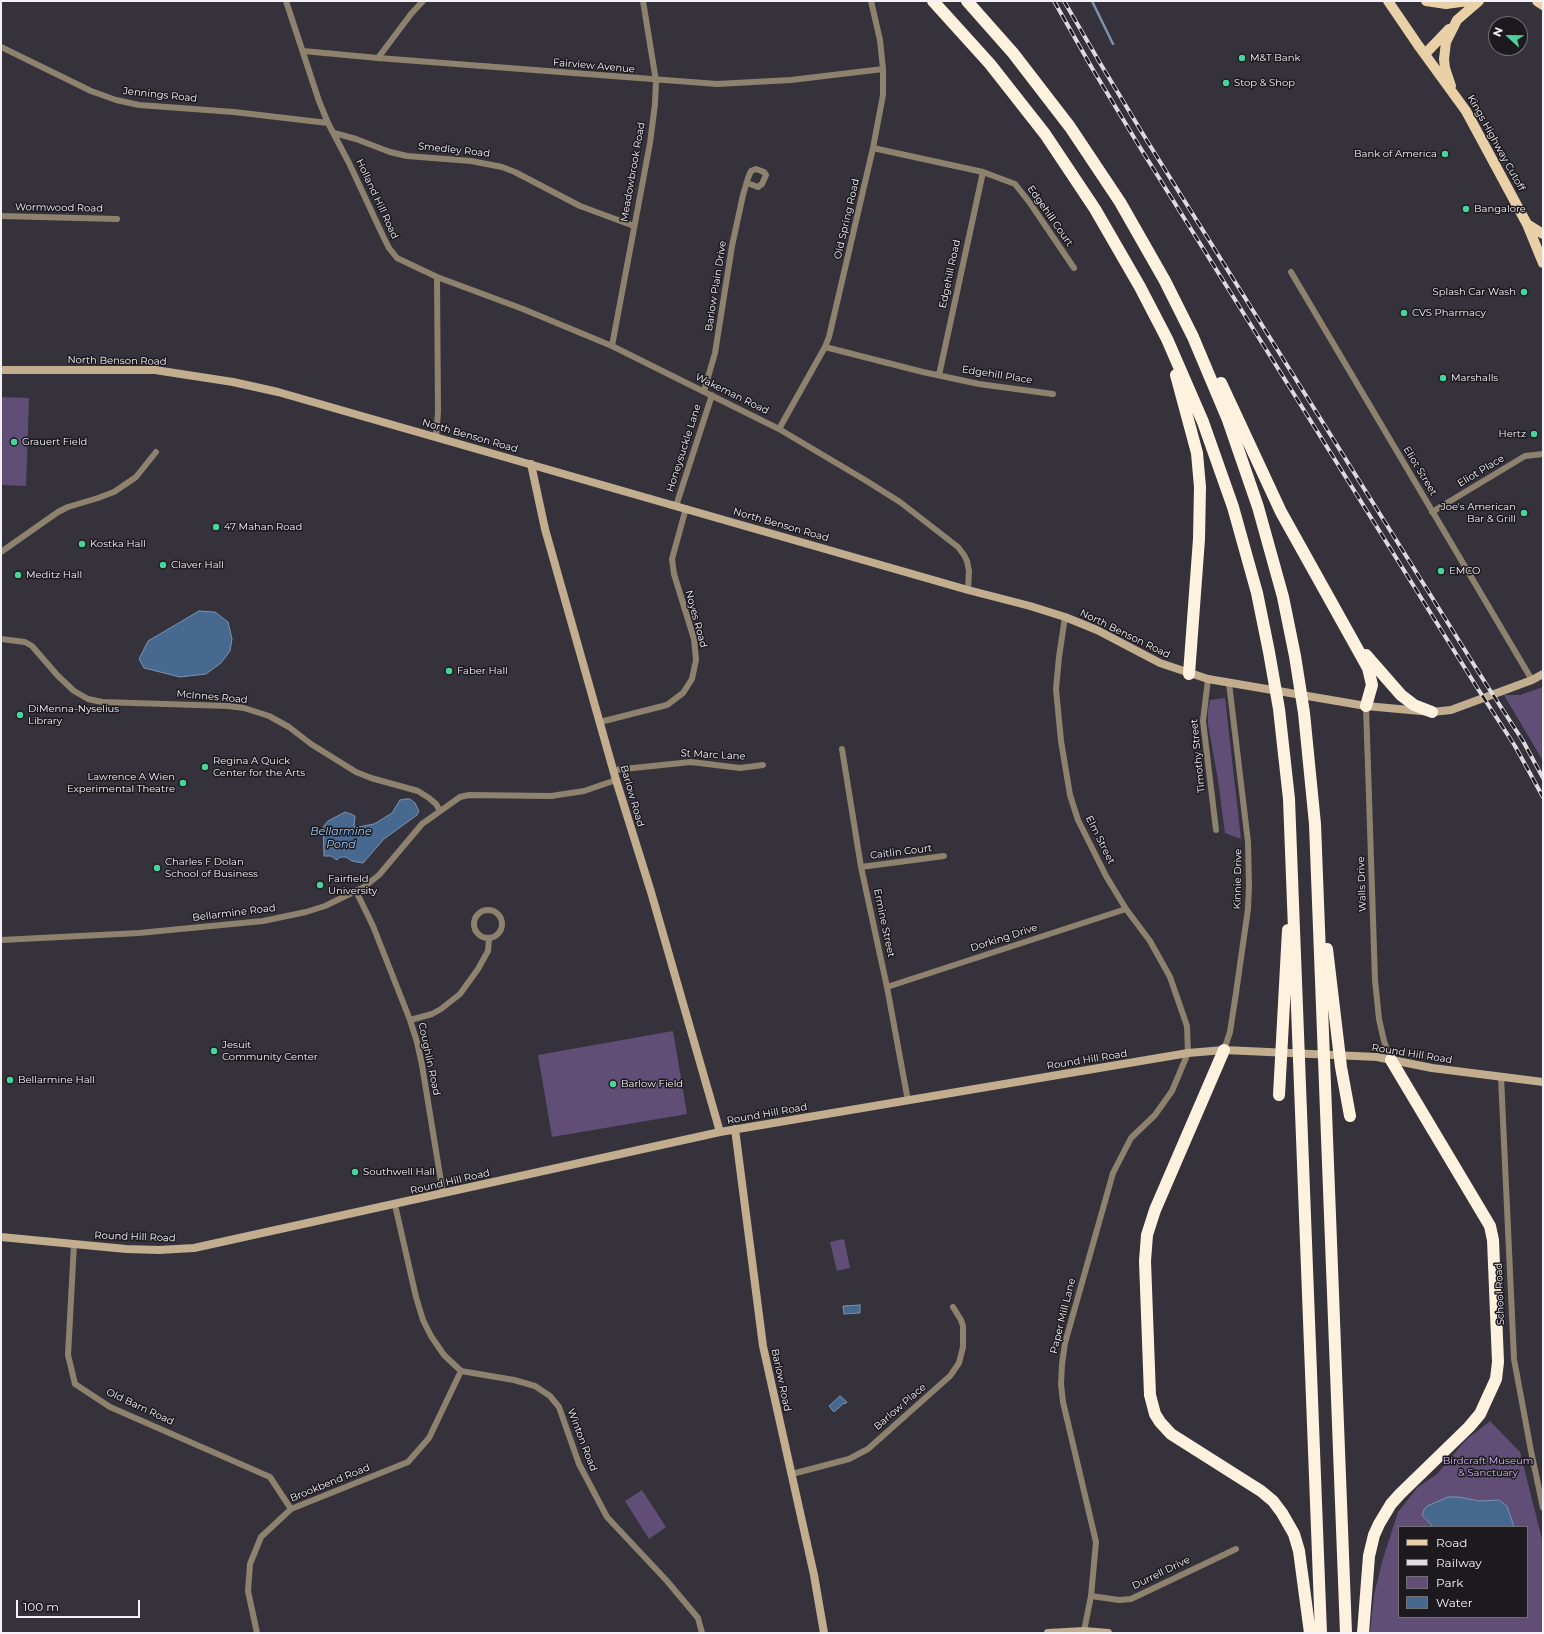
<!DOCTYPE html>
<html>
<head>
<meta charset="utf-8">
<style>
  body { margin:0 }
  #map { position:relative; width:1544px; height:1634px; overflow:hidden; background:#35323b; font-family:Montserrat,sans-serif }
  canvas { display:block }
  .frame { position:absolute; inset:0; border:2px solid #f4f2f8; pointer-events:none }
  .legend { position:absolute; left:1398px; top:1526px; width:130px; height:92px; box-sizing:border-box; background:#1c1a1f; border:1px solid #727076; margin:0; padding:5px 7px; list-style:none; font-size:12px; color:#f4f2f8 }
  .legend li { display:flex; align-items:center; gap:8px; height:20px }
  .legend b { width:20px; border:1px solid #727076 }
  .north { position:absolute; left:1488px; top:16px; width:40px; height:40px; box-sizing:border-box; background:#1c1a1f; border:1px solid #727076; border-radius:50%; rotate:292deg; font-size:11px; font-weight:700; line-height:16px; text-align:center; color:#f4f2f8 }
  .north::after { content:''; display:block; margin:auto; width:14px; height:18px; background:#49d49c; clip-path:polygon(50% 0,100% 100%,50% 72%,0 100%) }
  .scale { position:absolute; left:16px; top:1600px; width:124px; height:18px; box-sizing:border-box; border:2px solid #f4f2f8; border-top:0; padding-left:5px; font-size:12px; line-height:14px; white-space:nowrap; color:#f4f2f8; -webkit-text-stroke:3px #1c1a1f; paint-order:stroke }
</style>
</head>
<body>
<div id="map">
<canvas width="1544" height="1634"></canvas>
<div class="frame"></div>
<ul class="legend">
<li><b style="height:5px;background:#ead0a6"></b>Road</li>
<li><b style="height:5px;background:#dddbe1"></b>Railway</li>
<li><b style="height:11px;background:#604e77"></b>Park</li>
<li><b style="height:11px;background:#476990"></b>Water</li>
</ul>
<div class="north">N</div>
<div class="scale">100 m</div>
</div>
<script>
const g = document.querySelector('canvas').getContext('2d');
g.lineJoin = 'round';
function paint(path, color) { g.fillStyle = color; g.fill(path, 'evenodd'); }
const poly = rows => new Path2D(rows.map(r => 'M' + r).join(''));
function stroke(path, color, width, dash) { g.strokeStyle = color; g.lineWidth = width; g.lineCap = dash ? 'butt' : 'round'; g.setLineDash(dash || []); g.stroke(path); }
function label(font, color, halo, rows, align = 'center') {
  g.font = font + ' Montserrat,sans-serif'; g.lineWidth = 3; g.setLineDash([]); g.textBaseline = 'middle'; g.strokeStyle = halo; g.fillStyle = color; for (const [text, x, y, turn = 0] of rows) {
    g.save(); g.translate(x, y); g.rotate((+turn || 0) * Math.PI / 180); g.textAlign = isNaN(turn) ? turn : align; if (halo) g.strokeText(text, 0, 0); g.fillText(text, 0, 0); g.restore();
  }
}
const green = poly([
  [1,397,29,398,26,486,1,485],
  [1543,687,1543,761,1504,695,1520,695],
  [1225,698,1241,839,1225,833,1218,780,1208,724,1208,709,1210,700],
  [673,1031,687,1114,552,1137,538,1055],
  [844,1239,850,1268,837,1271,830,1242],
  [1490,1421,1520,1452,1543,1543,1543,1633,1370,1633,1374,1595,1382,1562,1398,1512,1418,1487,1437,1474,1466,1440],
  [1459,1497,1479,1501,1499,1500,1507,1506,1514,1527,1527,1527,1527,1617,1399,1617,1399,1527,1433,1527,1422,1515],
  [642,1490,666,1527,649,1539,625,1501]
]);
const water = poly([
  [199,611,215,612,228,622,232,639,230,651,221,663,206,674,180,677,144,668,139,659,148,641,199,611],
  [406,799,410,799,415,803,419,811,417,815,384,839,363,863,352,861,346,857,340,857,337,860,331,856,324,856,323,827,328,821,345,812,351,814,355,816,354,826,358,827,374,824,392,813,400,800,406,799],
  [860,1305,860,1313,844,1314,843,1306,860,1305],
  [840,1396,847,1402,845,1404,844,1403,834,1412,829,1406,840,1396],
  [1448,1497,1459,1497,1479,1501,1499,1500,1507,1506,1514,1527,1433,1527,1422,1515,1424,1510,1427,1506,1448,1497]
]);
const stream = poly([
  [1092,1,1113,44]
]);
const street = poly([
  [286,1,319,101,328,123,349,163,383,236,389,248,397,258,437,277,523,309,612,346,779,429,865,480,900,502,958,547,964,555,967,561,969,571,968,590],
  [1,47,91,91,116,100,139,105,234,112,328,123],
  [303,51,378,58,717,84,791,80,883,69],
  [378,58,411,14,423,1],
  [334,133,356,139,390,152,407,156,471,161,502,167,515,172,580,206,634,226],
  [873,148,983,172,1015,184,1030,203,1074,268],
  [1,216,117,219],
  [1291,272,1532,680],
  [612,346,650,143,655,104,656,81,643,1],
  [825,347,923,372,979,384,1053,394],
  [939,375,983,172],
  [704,391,715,353,732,246,743,195,748,178,751,171,756,169,764,172,766,175,762,184,758,187,747,183],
  [779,429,825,347,829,337,873,148,883,95,883,69,880,40,871,1],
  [436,437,438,412,437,277],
  [676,506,712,395],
  [1432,512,1525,456,1543,454],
  [1,552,58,512,68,507,98,498,114,492,136,477,156,452],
  [1065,617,1059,657,1056,689,1061,741,1070,795,1078,820,1106,876,1126,909,1150,941,1170,977,1187,1026,1188,1053,1172,1091,1155,1115,1131,1138,1113,1173,1065,1343,1062,1364,1061,1384,1063,1402,1096,1542,1091,1596,1084,1631],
  [1,639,25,642,32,646,58,676,74,691,88,699,102,702,228,706,244,708,269,716,289,727,311,744,356,772,371,778,418,791,429,798,436,804,440,811],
  [1208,679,1203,721,1216,830],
  [1366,706,1375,980,1379,1019,1384,1041,1391,1060],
  [600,722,667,705,683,693,692,679,696,660,694,639,674,574,672,559,686,508],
  [842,749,861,867,887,987,908,1101],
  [614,770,691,762,740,768,763,765],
  [861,867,944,856],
  [356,891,373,926,410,1020,417,1042,422,1065,443,1194],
  '474 924a14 14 0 1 1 28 0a14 14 0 1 1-28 0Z',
  [1,940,139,933,263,921,306,912,325,906,364,887,379,875,422,824,460,797,469,795,551,796,584,791,616,780],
  [887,987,1126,909],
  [410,1020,432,1014,441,1009,460,994,478,969,488,951,489,939],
  [1224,1050,1230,1032,1236,993,1248,909,1249,886,1248,842,1229,683],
  [1501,1077,1514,1359,1531,1451,1543,1508],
  [395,1205,416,1297,423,1320,431,1336,444,1355,461,1371,514,1380,535,1386,550,1396,559,1407,579,1464,607,1517,667,1581,698,1618,702,1633],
  [74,1244,68,1355,75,1384,110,1407,270,1477,291,1509],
  [792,1474,849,1459,868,1449,950,1376,959,1363,963,1347,963,1326,961,1320,953,1307],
  [1091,1596,1119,1600,1131,1599,1236,1549],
  [257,1633,248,1591,250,1564,261,1537,291,1509,408,1462,429,1438,461,1371]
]);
const secondary = poly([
  [1,370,155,370,233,382,278,392,968,590,1030,606,1065,617,1097,630,1160,663,1208,679,1366,706,1432,712,1451,710,1532,680,1543,674],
  [531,464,545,529,616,780,651,892,720,1132],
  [735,1129,763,1346,814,1575,824,1633],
  [1,1237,126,1249,159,1250,194,1248,720,1132,1188,1053,1224,1050,1377,1057,1432,1068,1543,1082],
  [1048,1633,1084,1631,1108,1633]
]);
const primary = poly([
  [1388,1,1418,45,1466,111,1527,224,1543,263],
  [1426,1,1446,4,1468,1],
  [1537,1,1543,5],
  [1425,54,1449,29],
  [1451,86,1445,68,1444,59,1446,42,1457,20,1479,1],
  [1527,224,1543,234]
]);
const highway = poly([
  [933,1,990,64,1045,134,1095,209,1140,287,1167,339,1203,422,1233,507,1257,593,1269,652,1279,709,1289,799,1321,1633],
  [967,1,1013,53,1070,127,1120,202,1165,281,1193,337,1228,420,1258,507,1283,597,1295,656,1304,713,1315,824,1346,1633],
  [1176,375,1197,453,1200,487,1199,539,1189,674],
  [1221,383,1281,512,1368,668,1372,685,1366,706],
  [1366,655,1401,695,1414,705,1432,712],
  [1327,949,1341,1067,1350,1116],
  [1224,1050,1155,1210,1147,1235,1145,1261,1150,1395,1155,1414,1160,1422,1171,1434,1261,1491,1273,1501,1282,1513,1294,1534,1299,1551,1310,1633],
  [1279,1095,1288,930],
  [1363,1633,1369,1556,1374,1535,1379,1524,1391,1504,1400,1494,1469,1427,1480,1414,1496,1379,1498,1362,1493,1240,1490,1226,1391,1060]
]);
const rail = poly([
  [1054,1,1092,68,1141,149,1478,689,1515,746,1543,797],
  [1064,1,1100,63,1149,144,1486,684,1523,741,1543,778]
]);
const markers = [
  [1242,58,4,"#49d49c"],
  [1226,83,4,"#49d49c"],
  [1445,154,4,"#49d49c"],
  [1466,209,4,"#49d49c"],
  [1524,292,4,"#49d49c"],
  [1404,313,4,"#49d49c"],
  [1443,378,4,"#49d49c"],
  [1534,434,4,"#49d49c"],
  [14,442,4,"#49d49c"],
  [1524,513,4,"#49d49c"],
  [216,527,4,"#49d49c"],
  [82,544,4,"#49d49c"],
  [163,565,4,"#49d49c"],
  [1441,571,4,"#49d49c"],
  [18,575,4,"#49d49c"],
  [449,671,4,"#49d49c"],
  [20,715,4,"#49d49c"],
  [205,767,4,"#49d49c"],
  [183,783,4,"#49d49c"],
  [157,868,4,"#49d49c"],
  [320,885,4,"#49d49c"],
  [214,1051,4,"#49d49c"],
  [10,1080,4,"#49d49c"],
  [613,1084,4,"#49d49c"],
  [355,1172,4,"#49d49c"]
];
const poiNames = [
  ["M&T Bank",1250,58],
  ["Stop & Shop",1234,83],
  ["Bank of America",1437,154,"right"],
  ["Bangalore",1474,209],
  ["Splash Car Wash",1516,292,"right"],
  ["CVS Pharmacy",1412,313],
  ["Marshalls",1451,378],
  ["Hertz",1526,434,"right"],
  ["Grauert Field",22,442],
  ["Joe's American",1516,507,"right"],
  ["Bar & Grill",1516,519,"right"],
  ["47 Mahan Road",224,527],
  ["Kostka Hall",90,544],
  ["Claver Hall",171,565],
  ["EMCO",1449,571],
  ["Meditz Hall",26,575],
  ["Faber Hall",457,671],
  ["DiMenna-Nyselius",28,709],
  ["Library",28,721],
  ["Regina A Quick",213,761],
  ["Center for the Arts",213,773],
  ["Lawrence A Wien",175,777,"right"],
  ["Experimental Theatre",175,789,"right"],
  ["Charles F Dolan",165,862],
  ["School of Business",165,874],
  ["Fairfield",328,879],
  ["University",328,891],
  ["Jesuit",222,1045],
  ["Community Center",222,1057],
  ["Bellarmine Hall",18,1080],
  ["Barlow Field",621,1084],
  ["Southwell Hall",363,1172]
];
const streetNames = [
  ["Fairview Avenue",594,66,5],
  ["Jennings Road",160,95,6],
  ["Kings Highway Cutoff",1496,143,61],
  ["Smedley Road",454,150,6],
  ["Meadowbrook Road",633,172,-80],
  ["Holland Hill Road",377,199,65],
  ["Wormwood Road",59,208,1],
  ["Edgehill Court",1050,216,55],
  ["Old Spring Road",847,219,-77],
  ["Edgehill Road",950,274,-78],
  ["Barlow Plain Drive",716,286,-81],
  ["North Benson Road",117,361,1],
  ["Edgehill Place",997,375,9],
  ["Wakeman Road",732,394,26],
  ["North Benson Road",470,436,16],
  ["Honeysuckle Lane",684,448,-72],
  ["Eliot Street",1420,471,59],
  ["Eliot Place",1481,471,-31],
  ["North Benson Road",781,525,16],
  ["Noyes Road",696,619,75],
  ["North Benson Road",1125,634,26],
  ["McInnes Road",212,697,5],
  ["St Marc Lane",713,755,3],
  ["Timothy Street",1198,756,-96],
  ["Barlow Road",632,796,74],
  ["Elm Street",1100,840,63],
  ["Caitlin Court",901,852,-7],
  ["Kinnie Drive",1238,879,-89],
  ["Walls Drive",1362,884,-92],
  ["Bellarmine Road",234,913,-7],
  ["Ermine Street",884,923,78],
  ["Dorking Drive",1004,938,-18],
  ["Round Hill Road",1412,1054,9],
  ["Coughlin Road",429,1059,78],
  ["Round Hill Road",1087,1060,-9],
  ["Round Hill Road",767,1114,-10],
  ["Round Hill Road",450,1182,-13],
  ["Round Hill Road",135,1237,2],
  ["School Road",1500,1294,-92],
  ["Paper Mill Lane",1063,1316,-76],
  ["Barlow Road",781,1380,78],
  ["Old Barn Road",140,1407,25],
  ["Barlow Place",900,1407,-41],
  ["Winton Road",582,1440,69],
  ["Brookbend Road",330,1483,-22],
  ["Durrell Drive",1161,1573,-26]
];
const parkNames = [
  ["Birdcraft Museum",1488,1461],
  ["& Sanctuary",1488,1473]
];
const waterNames = [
  ["Bellarmine",341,832],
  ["Pond",341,845]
];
paint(green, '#604e77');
paint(water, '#476990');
stroke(water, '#7b92af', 1);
stroke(stream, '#7b92af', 2.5);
stroke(street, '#8e826e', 6);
stroke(secondary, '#c2ae8e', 8);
stroke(primary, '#ead0a6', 10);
stroke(highway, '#fef2de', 12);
stroke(rail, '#dddbe1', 4);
stroke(rail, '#1c1a1f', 2.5, [8]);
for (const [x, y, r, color] of markers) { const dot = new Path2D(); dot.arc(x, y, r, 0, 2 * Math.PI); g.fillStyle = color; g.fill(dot); stroke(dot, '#1c1a1f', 1.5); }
label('10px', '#f4f2f8', '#1c1a1f', poiNames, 'left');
label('10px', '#f4f2f8', '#1c1a1f', streetNames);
label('10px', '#d2b3fa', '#1c1a1f', parkNames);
label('italic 11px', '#9dc7f8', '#1c1a1f', waterNames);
</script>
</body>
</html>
